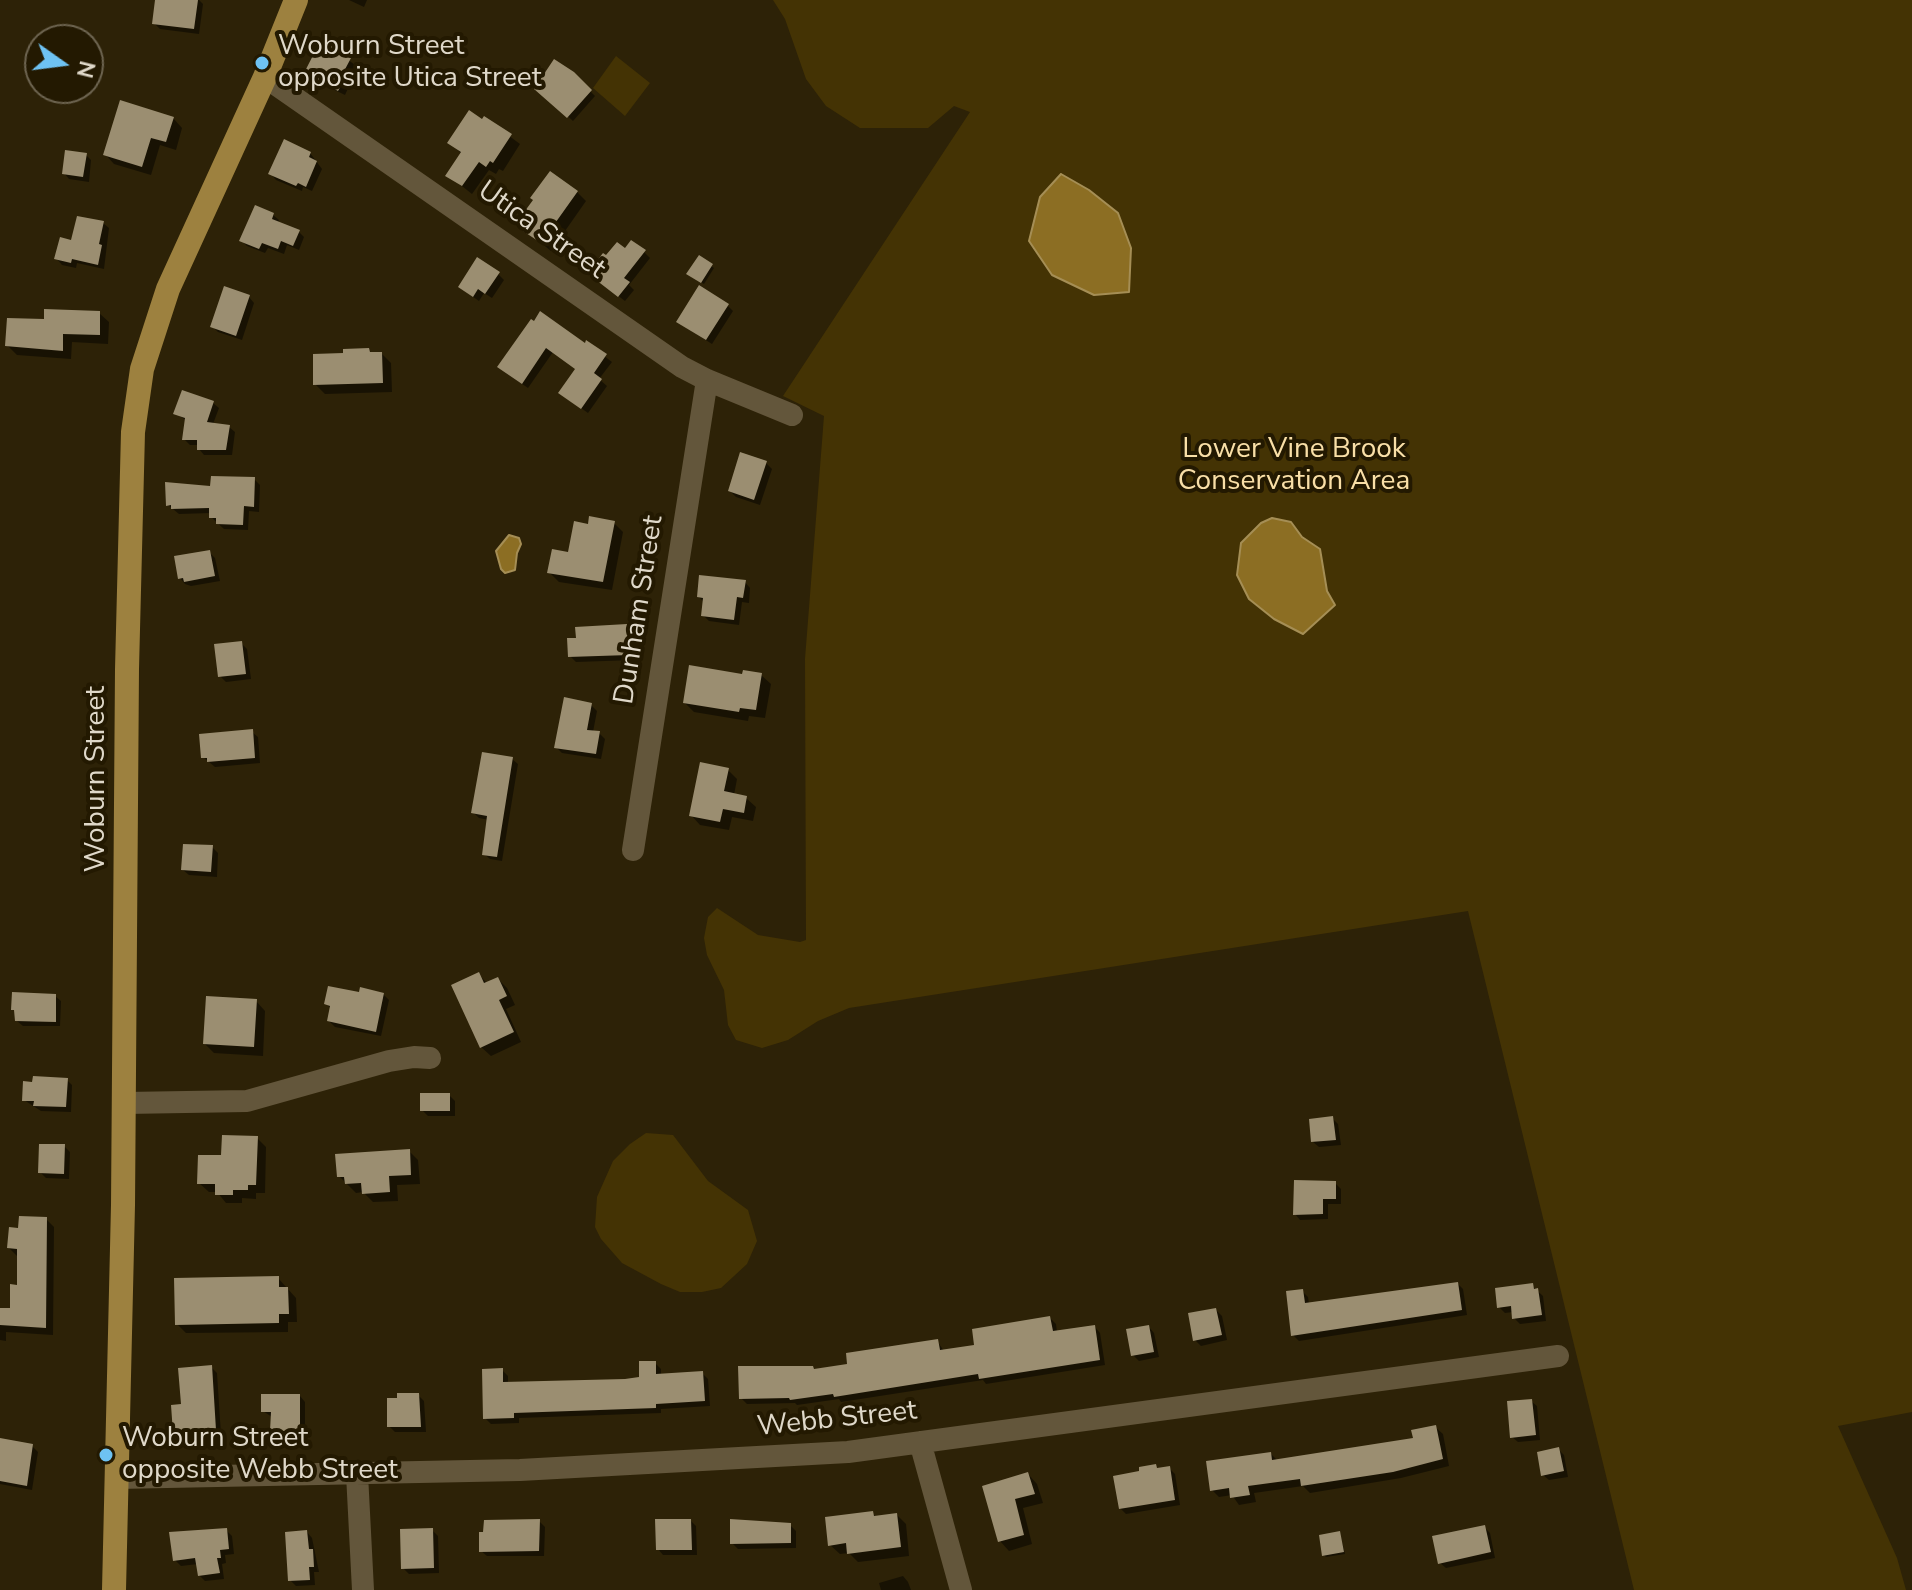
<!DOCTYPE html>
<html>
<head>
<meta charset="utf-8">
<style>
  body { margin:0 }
  #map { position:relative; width:1912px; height:1590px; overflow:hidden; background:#2d2207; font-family:"Nunito Sans",sans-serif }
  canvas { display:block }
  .north { position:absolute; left:24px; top:24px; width:80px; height:80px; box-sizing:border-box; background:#231901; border:2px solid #6e6551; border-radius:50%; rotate:104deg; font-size:22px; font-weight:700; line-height:32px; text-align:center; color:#dfd8c9 }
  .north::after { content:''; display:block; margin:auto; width:28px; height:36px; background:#6ec2f3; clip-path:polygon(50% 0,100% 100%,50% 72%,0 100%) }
</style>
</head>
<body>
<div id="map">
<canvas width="1912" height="1590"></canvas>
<div class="north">N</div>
</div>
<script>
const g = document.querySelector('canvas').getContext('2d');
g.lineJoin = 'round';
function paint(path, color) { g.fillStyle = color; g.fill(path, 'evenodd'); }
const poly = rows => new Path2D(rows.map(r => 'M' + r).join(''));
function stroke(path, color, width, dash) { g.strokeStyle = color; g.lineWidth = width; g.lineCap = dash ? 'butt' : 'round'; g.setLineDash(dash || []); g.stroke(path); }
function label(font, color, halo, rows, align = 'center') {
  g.font = font + ' "Nunito Sans",sans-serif'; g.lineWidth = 8; g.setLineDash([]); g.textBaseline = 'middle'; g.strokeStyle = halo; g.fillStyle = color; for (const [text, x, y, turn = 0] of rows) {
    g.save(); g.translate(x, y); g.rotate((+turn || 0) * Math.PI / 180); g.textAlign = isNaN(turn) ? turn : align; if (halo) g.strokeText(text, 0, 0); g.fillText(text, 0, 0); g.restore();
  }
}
const green = poly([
  [773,0,1912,0,1912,1412,1838,1426,1897,1558,1906,1590,1634,1590,1468,911,849,1008,818,1021,788,1040,762,1048,736,1040,728,1025,724,990,707,955,704,938,708,917,717,908,758,935,800,942,806,940,805,659,824,416,783,396,970,112,954,106,928,128,860,128,826,106,806,79,785,19],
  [616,56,650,83,625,116,593,88],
  [646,1133,673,1135,708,1181,748,1210,757,1241,747,1264,721,1288,702,1292,680,1292,661,1284,622,1263,601,1239,595,1227,597,1197,613,1161,630,1144]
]);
const water = poly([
  [1061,174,1089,190,1118,213,1131,248,1129,292,1094,295,1052,275,1029,241,1040,197,1061,174],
  [1272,518,1291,522,1302,537,1320,549,1327,591,1335,605,1303,634,1274,619,1249,599,1237,575,1241,543,1261,523,1272,518],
  [509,535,519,538,521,544,517,553,515,570,505,573,501,569,496,551,509,535]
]);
const shadow = poly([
  [157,0,199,0,203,4,199,34,160,29,154,23],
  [349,0,367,0,364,7],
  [324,39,339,47,345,53,343,56,355,65,347,81,350,84,345,95,312,79,306,73],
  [573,74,595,96,573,121,537,88],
  [173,118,182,128,176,150,160,145,151,175,114,164,105,154],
  [485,118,520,144,503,171,499,169,496,174,489,170,472,194,448,175,462,154,450,143],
  [310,153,322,169,312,191,303,187,302,191,276,180,271,174],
  [86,155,91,160,89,182,69,179,64,173],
  [577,192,586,201,551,251,523,228],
  [273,215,279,220,278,223,299,232,304,237,299,250,287,245,284,254,268,248,265,253,247,246,241,240],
  [103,223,109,228,104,269,77,263,76,268,62,265,57,259,72,243],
  [625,251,644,252,650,258,629,285,634,290,625,301,596,279],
  [699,258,714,268,704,284,691,276],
  [498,274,504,280,492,298,484,293,479,301,466,292],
  [249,297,254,303,242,340,218,332,212,326],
  [728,306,733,311,712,344,685,327],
  [99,313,109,322,108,344,72,342,71,359,17,355,7,345,46,321],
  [531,322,585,345,587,343,612,362,599,379,607,386,588,413,567,398,577,370,553,352,528,388,506,373],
  [369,350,372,354,382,354,391,363,392,392,325,394,315,384],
  [213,403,219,408,213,424,229,427,235,432,232,455,204,455,199,449,199,445,190,445,184,439,187,421,176,413],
  [766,463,772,469,760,505,736,497,730,491],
  [254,479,260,485,259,512,249,511,248,530,224,529,211,517,211,513,179,514,168,505,212,488],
  [614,523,623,532,612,590,559,582,549,572,570,555,589,526],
  [209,552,215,558,220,581,191,586,185,584,180,578],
  [745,582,750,588,749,603,742,602,739,625,709,621,703,615,705,603,699,597],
  [627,626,632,632,634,660,576,662,570,656],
  [241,643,247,649,251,679,226,682,220,676],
  [761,675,771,684,765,718,749,716,748,721,694,712,685,703,744,676],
  [591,705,597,711,593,732,599,733,605,739,601,759,562,753,557,748],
  [252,732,258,737,260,763,215,767,203,757],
  [512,759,518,764,502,861,490,859,484,854,489,820,479,818,473,812],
  [728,770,737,779,734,795,746,798,756,807,753,821,732,817,729,830,700,825,691,815],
  [212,847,218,853,217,877,189,875,183,870],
  [478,974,488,984,498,979,507,988,515,1005,506,1009,521,1042,491,1056,481,1047],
  [383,994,389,1000,381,1036,335,1027,329,1021,331,1009,326,1003,360,995],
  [55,996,61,1001,60,1026,23,1026,17,1021,16,1013,13,1009],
  [256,1001,265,1011,263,1056,214,1053,205,1044],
  [67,1080,72,1085,71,1112,41,1111,24,1100],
  [449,1095,455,1101,455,1116,428,1116,422,1110],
  [1332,1118,1338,1124,1341,1145,1319,1147,1313,1142],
  [257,1138,266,1147,265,1193,256,1193,256,1199,242,1198,242,1203,226,1203,217,1192,209,1192,199,1183,223,1157],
  [64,1146,70,1152,69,1179,46,1178,40,1172],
  [409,1151,418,1160,420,1184,397,1185,398,1201,373,1202,363,1192,356,1193,339,1176],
  [1335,1183,1341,1189,1341,1204,1328,1204,1328,1219,1300,1220,1295,1214],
  [46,1219,54,1227,53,1335,6,1332,6,1341,0,1340,0,1310,11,1310,19,1287,17,1256,9,1248,20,1230],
  [278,1278,296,1298,297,1322,288,1322,288,1332,186,1333,177,1324],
  [1458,1284,1463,1289,1467,1315,1299,1341,1293,1335,1302,1291,1308,1297,1309,1304],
  [1532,1286,1543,1296,1546,1321,1520,1324,1514,1318,1513,1312,1505,1313,1499,1307],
  [1216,1310,1222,1316,1227,1340,1201,1346,1195,1340],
  [1050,1318,1056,1324,1057,1332,1095,1327,1100,1333,1105,1365,986,1384,983,1380,841,1402,839,1399,797,1405,795,1403,747,1404,741,1398,816,1371,850,1366,937,1341,944,1351,976,1346],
  [1149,1327,1154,1333,1159,1357,1139,1361,1133,1355],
  [655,1363,661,1369,661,1376,702,1373,708,1379,710,1406,661,1409,661,1413,519,1418,519,1423,491,1424,485,1418,502,1370,508,1376,508,1384,641,1379],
  [211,1367,217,1373,221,1435,181,1438,175,1433,183,1406],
  [418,1395,424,1401,426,1432,395,1432,389,1426],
  [300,1396,305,1402,305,1436,278,1436,272,1430,272,1417,263,1411],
  [1531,1401,1537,1406,1540,1440,1518,1442,1512,1437],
  [1435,1427,1443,1434,1449,1466,1401,1478,1310,1493,1303,1486,1254,1493,1256,1502,1239,1505,1232,1495,1219,1497,1212,1490,1271,1454,1278,1461,1416,1440],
  [0,1440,32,1446,38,1452,32,1490,0,1484],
  [1558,1449,1564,1455,1568,1477,1549,1480,1543,1475],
  [1155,1466,1159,1470,1169,1468,1175,1474,1180,1505,1126,1514,1120,1508,1142,1473],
  [1028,1474,1037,1484,1043,1503,1023,1508,1032,1544,1009,1551,1000,1541,984,1487],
  [872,1513,876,1517,897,1515,906,1524,909,1556,858,1562,849,1553,840,1554,830,1545],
  [539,1521,545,1527,544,1556,487,1556,481,1551],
  [691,1521,696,1526,697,1555,663,1555,658,1549],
  [790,1525,796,1531,796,1548,738,1549,732,1543],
  [1484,1527,1490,1533,1495,1558,1446,1568,1440,1563],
  [226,1530,232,1536,234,1554,225,1555,226,1563,222,1564,224,1579,205,1581,199,1575,198,1564,181,1566,175,1560],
  [432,1530,438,1536,439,1573,409,1574,403,1568],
  [307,1532,312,1538,319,1572,314,1572,315,1585,296,1586,290,1580],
  [1340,1533,1345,1554,1326,1557,1324,1555],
  [903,1576,908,1582,911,1590,881,1590,879,1583]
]);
const building = poly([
  [155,0,198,0,194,29,152,24],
  [323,36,340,45,337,51,351,58,342,75,346,77,338,91,304,73],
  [554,59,574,72,592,90,567,118,534,89],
  [120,100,174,117,166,142,151,138,142,167,103,155],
  [469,110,482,119,484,116,512,134,493,163,490,161,486,167,479,162,462,186,445,176,461,152,447,143],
  [284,139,311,152,309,157,317,161,306,187,298,183,296,186,268,174],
  [65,150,87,153,83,177,62,174],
  [550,171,578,191,541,243,520,229,527,219,522,215,533,200,530,198],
  [255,205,274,213,272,219,300,230,293,246,281,241,278,249,262,243,259,249,239,241],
  [77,216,104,221,99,244,102,245,98,265,72,259,71,263,54,259,60,237,71,240],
  [631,240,646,250,624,278,630,282,618,297,587,273,603,253,606,255,617,242,625,248],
  [699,255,713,264,701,283,686,274],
  [477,257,500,272,485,294,478,289,473,297,458,287],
  [699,285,729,304,706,340,676,322],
  [224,286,250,295,236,336,210,327],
  [44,309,100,311,100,335,63,334,63,351,5,346,7,318,44,319],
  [540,311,585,343,586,340,607,354,594,373,602,379,581,409,558,393,575,369,546,348,522,384,497,367,531,319,534,321],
  [369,348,370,352,382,352,383,383,313,385,313,354,343,353,343,349],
  [182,390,214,401,207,422,230,425,226,450,197,450,197,440,182,440,185,418,173,414],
  [740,452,767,461,754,500,728,491],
  [211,476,255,477,254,507,244,506,243,525,216,524,216,518,209,518,209,508,171,509,171,505,166,506,165,482,210,486],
  [589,516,615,521,603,582,547,573,552,549,568,552,574,521,588,524],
  [210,550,215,576,184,582,183,578,178,579,174,556],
  [699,575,746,580,743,598,737,597,734,620,701,616,703,598,697,597],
  [627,624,629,655,568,657,567,638,576,638,575,627],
  [242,641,246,674,218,677,214,644],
  [689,665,742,674,743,670,762,673,756,710,740,708,739,712,683,703],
  [564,697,592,703,587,730,600,731,596,754,554,748],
  [253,729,255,758,207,762,207,758,201,758,199,734],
  [482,752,513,757,497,857,482,855,487,816,471,813],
  [700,762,729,768,724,791,747,796,744,813,723,809,720,822,689,816],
  [183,844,213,845,211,872,181,870],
  [479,972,484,983,498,977,507,996,499,1000,514,1032,480,1048,451,985],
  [328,986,359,992,360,987,384,993,376,1032,327,1021,330,1006,324,1004],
  [12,992,56,994,56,1022,15,1021,14,1010,11,1010],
  [206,996,257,999,254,1047,203,1044],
  [33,1076,68,1078,66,1107,33,1106,34,1101,22,1101,23,1081,32,1082],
  [420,1093,450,1093,450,1111,420,1111],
  [1333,1116,1336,1140,1311,1142,1309,1119],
  [222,1135,258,1136,256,1185,248,1185,248,1190,233,1190,233,1195,215,1195,215,1184,197,1184,198,1155,221,1155],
  [39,1144,65,1144,64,1174,38,1173],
  [410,1149,411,1175,389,1176,390,1192,362,1194,361,1183,345,1184,344,1177,337,1177,335,1154],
  [1294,1180,1336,1181,1336,1199,1323,1199,1323,1214,1293,1215],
  [19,1216,47,1217,46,1328,0,1325,0,1308,10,1308,10,1284,17,1285,17,1249,7,1248,9,1227,18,1228],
  [279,1276,279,1287,288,1287,289,1314,279,1314,279,1323,175,1325,174,1278],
  [1458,1282,1462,1310,1291,1336,1286,1291,1303,1289,1305,1303],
  [1533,1283,1534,1289,1538,1288,1542,1315,1512,1319,1511,1306,1497,1308,1495,1288],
  [1216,1308,1222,1335,1193,1341,1188,1313],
  [1050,1316,1053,1331,1095,1325,1100,1360,979,1379,978,1374,834,1397,833,1394,790,1400,789,1398,739,1399,738,1366,813,1366,814,1369,847,1364,846,1353,938,1339,940,1350,974,1345,972,1329],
  [1149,1325,1154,1352,1131,1356,1126,1329],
  [639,1361,656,1361,656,1374,703,1371,705,1401,656,1404,656,1408,514,1413,514,1418,483,1419,482,1369,503,1368,503,1382,625,1379,639,1377],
  [212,1365,216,1430,173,1433,171,1405,181,1404,178,1368],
  [397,1393,419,1393,421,1427,387,1427,387,1398,397,1398],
  [261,1394,300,1394,300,1431,270,1431,271,1412,261,1412],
  [1532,1399,1536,1435,1510,1438,1507,1401],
  [1436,1425,1443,1459,1393,1472,1301,1486,1300,1479,1248,1486,1250,1495,1230,1498,1229,1488,1210,1491,1206,1461,1271,1452,1272,1460,1413,1438,1411,1430],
  [0,1438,33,1444,27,1486,0,1481],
  [1559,1447,1564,1471,1541,1476,1537,1452],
  [1156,1464,1157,1468,1170,1466,1175,1500,1119,1509,1113,1476,1139,1471,1139,1467],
  [1028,1472,1035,1494,1015,1499,1024,1535,998,1542,982,1486],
  [873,1511,874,1516,897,1513,901,1547,847,1554,846,1543,828,1546,825,1517],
  [540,1519,539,1551,479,1552,479,1532,483,1532,484,1520],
  [655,1519,691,1519,692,1550,656,1550],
  [730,1519,791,1523,791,1543,730,1544],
  [1485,1525,1491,1552,1438,1564,1432,1536],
  [227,1528,229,1549,220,1550,221,1558,217,1558,220,1573,198,1576,195,1558,173,1561,169,1532],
  [433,1528,434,1568,401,1569,400,1529],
  [307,1530,309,1549,313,1549,314,1567,309,1567,310,1580,288,1581,285,1532],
  [1340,1531,1344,1552,1322,1556,1319,1535]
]);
const street = poly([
  [265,77,682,367,707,380,792,415],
  [633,850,707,380],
  [125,1103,247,1101,389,1061,414,1057,430,1058],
  [920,1442,961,1590],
  [357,1474,363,1590],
  [117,1478,520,1470,848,1452,1558,1356]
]);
const primary = poly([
  [114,1590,123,1205,127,669,133,432,142,369,168,289,265,77,296,0]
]);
const markers = [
  [262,63,8,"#6ec2f3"],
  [106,1455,8,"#6ec2f3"]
];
const poiNames = [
  ["Woburn Street",278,47],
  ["opposite Utica Street",278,79],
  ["Woburn Street",122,1439],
  ["opposite Webb Street",122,1471]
];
const streetNames = [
  ["Utica Street",541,231,35],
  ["Dunham Street",640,610,-81],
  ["Woburn Street",97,779,-90],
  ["Webb Street",837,1420,-6]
];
const parkNames = [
  ["Lower Vine Brook",1294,450],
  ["Conservation Area",1294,482]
];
paint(green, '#443304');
paint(water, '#8c6e23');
stroke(water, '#a58e55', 2);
paint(shadow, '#0007');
paint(building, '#9b8e71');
stroke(street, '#63563b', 22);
stroke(primary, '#9d813f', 24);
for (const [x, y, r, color] of markers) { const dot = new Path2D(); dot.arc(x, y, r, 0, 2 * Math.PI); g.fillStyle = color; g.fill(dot); stroke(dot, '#231901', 3); }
label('28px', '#dfd8c9', '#231901', poiNames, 'left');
label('28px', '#dfd8c9', '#231901', streetNames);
label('28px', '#f9dfa7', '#231901', parkNames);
</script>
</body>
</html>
